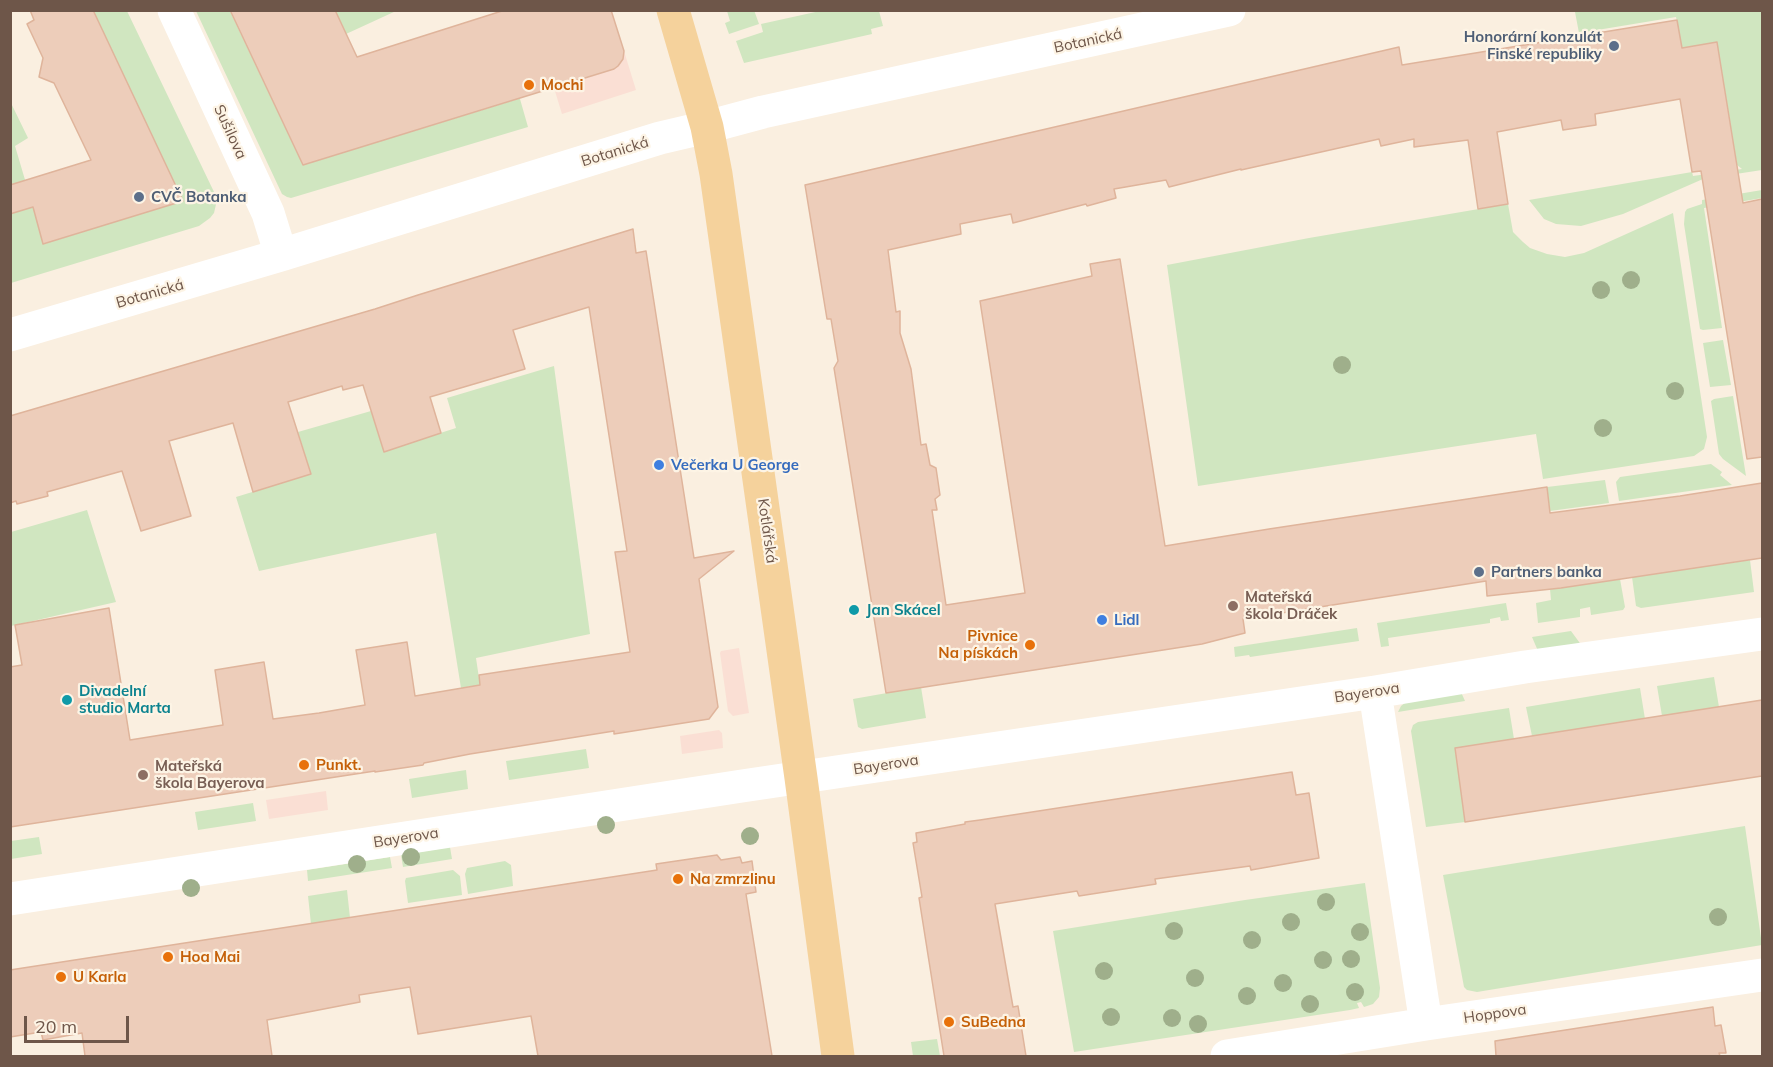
<!DOCTYPE html>
<html>
<head>
<meta charset="utf-8">
<style>
  body { margin:0 }
  #map { position:relative; width:1773px; height:1067px; overflow:hidden; background:#faefe0; font-family:Mulish,sans-serif }
  canvas { display:block }
  .frame { position:absolute; inset:0; border:12px solid #6e5649; pointer-events:none }
  .scale { position:absolute; left:24px; top:1016px; width:105px; height:27px; box-sizing:border-box; border:3px solid #6e5649; border-top:0; padding-left:8px; font-size:18px; line-height:21px; white-space:nowrap; color:#6e5649; -webkit-text-stroke:4px #fdf4e5; paint-order:stroke }
</style>
</head>
<body>
<div id="map">
<canvas width="1773" height="1067"></canvas>
<div class="frame"></div>
<div class="scale">20 m</div>
</div>
<script>
const g = document.querySelector('canvas').getContext('2d');
g.lineJoin = 'round';
function paint(path, color) { g.fillStyle = color; g.fill(path, 'evenodd'); }
const poly = rows => new Path2D(rows.map(r => 'M' + r).join(''));
function stroke(path, color, width, dash) { g.strokeStyle = color; g.lineWidth = width; g.lineCap = dash ? 'butt' : 'round'; g.setLineDash(dash || []); g.stroke(path); }
function label(font, color, halo, rows, align = 'center') {
  g.font = font + ' Mulish,sans-serif'; g.lineWidth = 4.5; g.setLineDash([]); g.textBaseline = 'middle'; g.strokeStyle = halo; g.fillStyle = color; for (const [text, x, y, turn = 0] of rows) {
    g.save(); g.translate(x, y); g.rotate((+turn || 0) * Math.PI / 180); g.textAlign = isNaN(turn) ? turn : align; if (halo) g.strokeText(text, 0, 0); g.fillText(text, 0, 0); g.restore();
  }
}
const commercial = poly([
  [624,51,636,90,562,114,554,88,614,69,620,63],
  [739,648,749,713,733,716,728,711,720,653,721,651],
  [719,730,722,733,723,748,682,754,680,736],
  [326,791,328,810,269,819,266,800]
]);
const green = poly([
  [754,10,759,24,729,34,725,23,730,21,727,11],
  [1580,10,1762,11,1762,170,1703,179,1623,214,1581,226,1556,224,1544,219,1529,200,1692,172,1693,176,1742,169,1737,165,1717,42,1682,48,1676,17,1579,33,1575,12],
  [93,11,127,11,215,194,217,200,214,213,210,218,199,226,11,283,10,101,28,138,15,146,44,244,182,201],
  [196,11,230,11,303,165,518,99,520,99,528,127,291,198,287,197,282,194],
  [335,11,396,11,346,34],
  [820,11,879,11,883,26,871,29,872,34,744,63,736,41,763,32,761,24],
  [1762,190,1762,198,1704,208,1722,328,1703,330,1700,329,1684,224,1685,212,1687,209,1702,204,1702,200],
  [1508,204,1513,232,1523,242,1530,248,1547,254,1565,257,1584,253,1673,213,1707,437,1704,449,1694,456,1543,479,1536,434,1198,486,1167,265,1309,238],
  [1723,340,1731,385,1710,387,1703,343],
  [554,366,590,634,476,658,480,685,461,688,436,533,259,571,236,497,311,474,298,432,371,411,384,451,456,428,447,398],
  [1733,396,1746,476,1723,459,1719,454,1711,401,1714,399],
  [1711,464,1722,472,1720,475,1732,485,1619,501,1616,482,1620,477],
  [1605,480,1609,503,1550,511,1547,487],
  [87,510,116,602,11,626,11,532],
  [1750,560,1754,592,1641,608,1636,606,1632,577],
  [1620,579,1625,607,1623,610,1591,615,1590,607,1580,609,1580,617,1538,623,1536,603,1551,600,1550,589],
  [1506,603,1509,620,1501,621,1500,617,1490,619,1490,623,1388,638,1389,646,1381,647,1377,623],
  [1357,628,1359,641,1250,657,1249,655,1235,657,1234,647],
  [1571,631,1585,650,1538,651,1532,637],
  [1714,677,1719,707,1662,716,1657,686],
  [921,687,926,718,862,729,858,727,853,699],
  [1640,688,1645,719,1532,736,1526,707],
  [1461,692,1465,701,1398,712,1401,706,1406,702],
  [1509,708,1514,739,1455,748,1465,822,1426,827,1411,731,1413,725,1418,722],
  [586,749,589,768,509,780,506,761],
  [466,770,468,789,412,798,409,779],
  [253,803,256,821,198,830,195,812],
  [1745,826,1762,945,1477,992,1467,990,1464,987,1443,875],
  [39,837,42,854,11,859,11,841],
  [450,847,452,859,403,867,401,855],
  [390,857,392,868,308,881,307,870],
  [505,861,511,865,513,886,468,894,465,874,467,868],
  [453,870,460,876,462,895,408,903,405,881,406,878],
  [1365,883,1380,988,1379,997,1373,1004,1364,1007,1361,1002,1357,1003,1359,1008,1350,1010,1074,1052,1053,931,1245,900],
  [347,890,350,918,311,924,308,896],
  [937,1039,940,1056,913,1056,911,1042]
]);
const building = poly([
  [30,10,93,10,183,201,43,244,33,207,10,214,10,185,91,160,54,83,39,77,43,58,27,24,34,20,30,10],
  [230,10,335,10,357,57,505,10,611,10,624,51,623,59,618,66,614,69,303,165,230,10],
  [1677,20,1682,48,1717,42,1743,203,1762,199,1762,457,1747,459,1701,171,1692,172,1680,99,1595,114,1596,125,1563,130,1561,120,1497,132,1508,204,1478,209,1468,140,1414,147,1414,139,1381,146,1379,139,1241,170,1241,169,1169,187,1166,180,1114,189,1116,198,1087,206,1086,204,1013,223,1011,214,960,224,961,234,888,250,896,312,900,311,900,333,911,369,921,445,926,444,930,465,936,468,940,495,935,499,937,510,932,510,946,605,1025,593,980,301,1092,276,1090,264,1120,259,1165,546,1269,529,1547,487,1550,513,1680,496,1762,483,1762,558,1561,588,1487,596,1486,581,1243,619,1245,633,1202,644,886,693,834,368,838,361,831,319,827,319,805,185,1399,47,1402,65,1677,20],
  [633,229,636,253,646,251,694,558,734,551,699,579,718,707,709,719,614,734,614,731,470,754,424,763,423,765,375,772,375,771,10,827,10,667,22,665,15,625,109,608,130,740,223,725,215,670,264,662,273,719,319,713,365,705,356,650,407,642,415,696,480,685,479,675,630,652,615,552,627,551,589,307,513,330,525,369,430,397,441,433,384,452,363,385,343,390,342,386,288,402,311,474,253,492,233,423,169,441,191,516,141,531,122,471,47,492,48,496,17,504,16,501,10,503,10,416,375,309,418,295,633,229],
  [1762,700,1762,776,1465,822,1455,748,1762,700],
  [1292,772,1296,795,1309,793,1319,858,1251,870,1250,866,1155,879,1156,884,1079,896,1077,891,995,904,1013,1007,1018,1006,1026,1056,944,1056,919,898,922,897,913,843,917,842,916,833,965,824,965,822,980,820,1292,772],
  [717,855,721,860,740,857,742,863,752,861,756,892,746,894,772,1056,538,1056,531,1016,418,1034,410,987,359,995,360,1002,267,1020,272,1056,85,1056,82,1033,43,1040,41,1032,10,1037,10,970,657,870,656,864,717,855],
  [1713,1007,1715,1026,1721,1025,1726,1053,1719,1053,1720,1056,1496,1056,1495,1041,1713,1007]
]);
const minor = poly([
  [174,10,268,213,281,255],
  [10,335,281,255,660,138,707,127,763,112,1229,10],
  [1375,692,1426,1024],
  [10,899,742,786,1375,692,1525,667,1762,634],
  [1227,1056,1426,1024,1762,975]
]);
const major = poly([
  [673,10,707,127,716,174,801,778,838,1056]
]);
const trees = [
  [1631,280],
  [1601,290],
  [1342,365],
  [1675,391],
  [1603,428],
  [606,825],
  [750,836],
  [411,857],
  [357,864],
  [191,888],
  [1326,902],
  [1718,917],
  [1291,922],
  [1174,931],
  [1360,932],
  [1252,940],
  [1351,959],
  [1323,960],
  [1104,971],
  [1195,978],
  [1283,983],
  [1355,992],
  [1247,996],
  [1310,1004],
  [1111,1017],
  [1172,1018],
  [1198,1024]
];
const markers = [
  [1614,46,6,"#5c6f8a"],
  [529,85,6,"#e8710a"],
  [139,197,6,"#5c6f8a"],
  [659,465,6,"#3f7fe0"],
  [1479,572,6,"#5c6f8a"],
  [1233,606,6,"#8d6e63"],
  [854,610,6,"#0f9aa8"],
  [1102,620,6,"#3f7fe0"],
  [1030,645,6,"#e8710a"],
  [67,700,6,"#0f9aa8"],
  [304,765,6,"#e8710a"],
  [143,775,6,"#8d6e63"],
  [678,879,6,"#e8710a"],
  [168,957,6,"#e8710a"],
  [61,977,6,"#e8710a"],
  [949,1022,6,"#e8710a"]
];
const serviceNames = [
  ["Honorární konzulát",1602,37,"right"],
  ["Finské republiky",1602,54,"right"],
  ["CVČ Botanka",151,197],
  ["Partners banka",1491,572]
];
const streetNames = [
  ["Botanická",1088,41,-12],
  ["Sušilova",230,132,65],
  ["Botanická",615,152,-17],
  ["Botanická",150,294,-16],
  ["Kotlářská",767,531,82],
  ["Bayerova",1367,693,-9],
  ["Bayerova",886,765,-9],
  ["Bayerova",406,838,-9],
  ["Hoppova",1495,1014,-8]
];
const foodNames = [
  ["Mochi",541,85],
  ["Pivnice",1018,636,"right"],
  ["Na pískách",1018,653,"right"],
  ["Punkt.",316,765],
  ["Na zmrzlinu",690,879],
  ["Hoa Mai",180,957],
  ["U Karla",73,977],
  ["SuBedna",961,1022]
];
const shopNames = [
  ["Večerka U George",671,465],
  ["Lidl",1114,620]
];
const educationNames = [
  ["Mateřská",1245,597],
  ["škola Dráček",1245,614],
  ["Mateřská",155,766],
  ["škola Bayerova",155,783]
];
const cultureNames = [
  ["Jan Skácel",866,610],
  ["Divadelní",79,691],
  ["studio Marta",79,708]
];
paint(commercial, '#fadfd4');
paint(green, '#d0e6c0');
paint(building, '#edcdba');
stroke(building, '#dfb49b', 1.5);
stroke(minor, '#fff', 33);
stroke(major, '#f5d29c', 33);
g.fillStyle = '#9faf8b';
for (const [x, y] of trees) { g.beginPath(); g.arc(x, y, 9, 0, 2 * Math.PI); g.fill(); }
for (const [x, y, r, color] of markers) { const dot = new Path2D(); dot.arc(x, y, r, 0, 2 * Math.PI); g.fillStyle = color; g.fill(dot); stroke(dot, '#fdf4e5', 2); }
label('bold 15px', '#4e5e75', '#fdf4e5', serviceNames, 'left');
label('15px', '#6e5649', '#fdf4e5', streetNames);
label('bold 15px', '#c56008', '#fdf4e5', foodNames, 'left');
label('bold 15px', '#366cbe', '#fdf4e5', shopNames, 'left');
label('bold 15px', '#785e54', '#fdf4e5', educationNames, 'left');
label('bold 15px', '#0d838f', '#fdf4e5', cultureNames, 'left');
</script>
</body>
</html>
